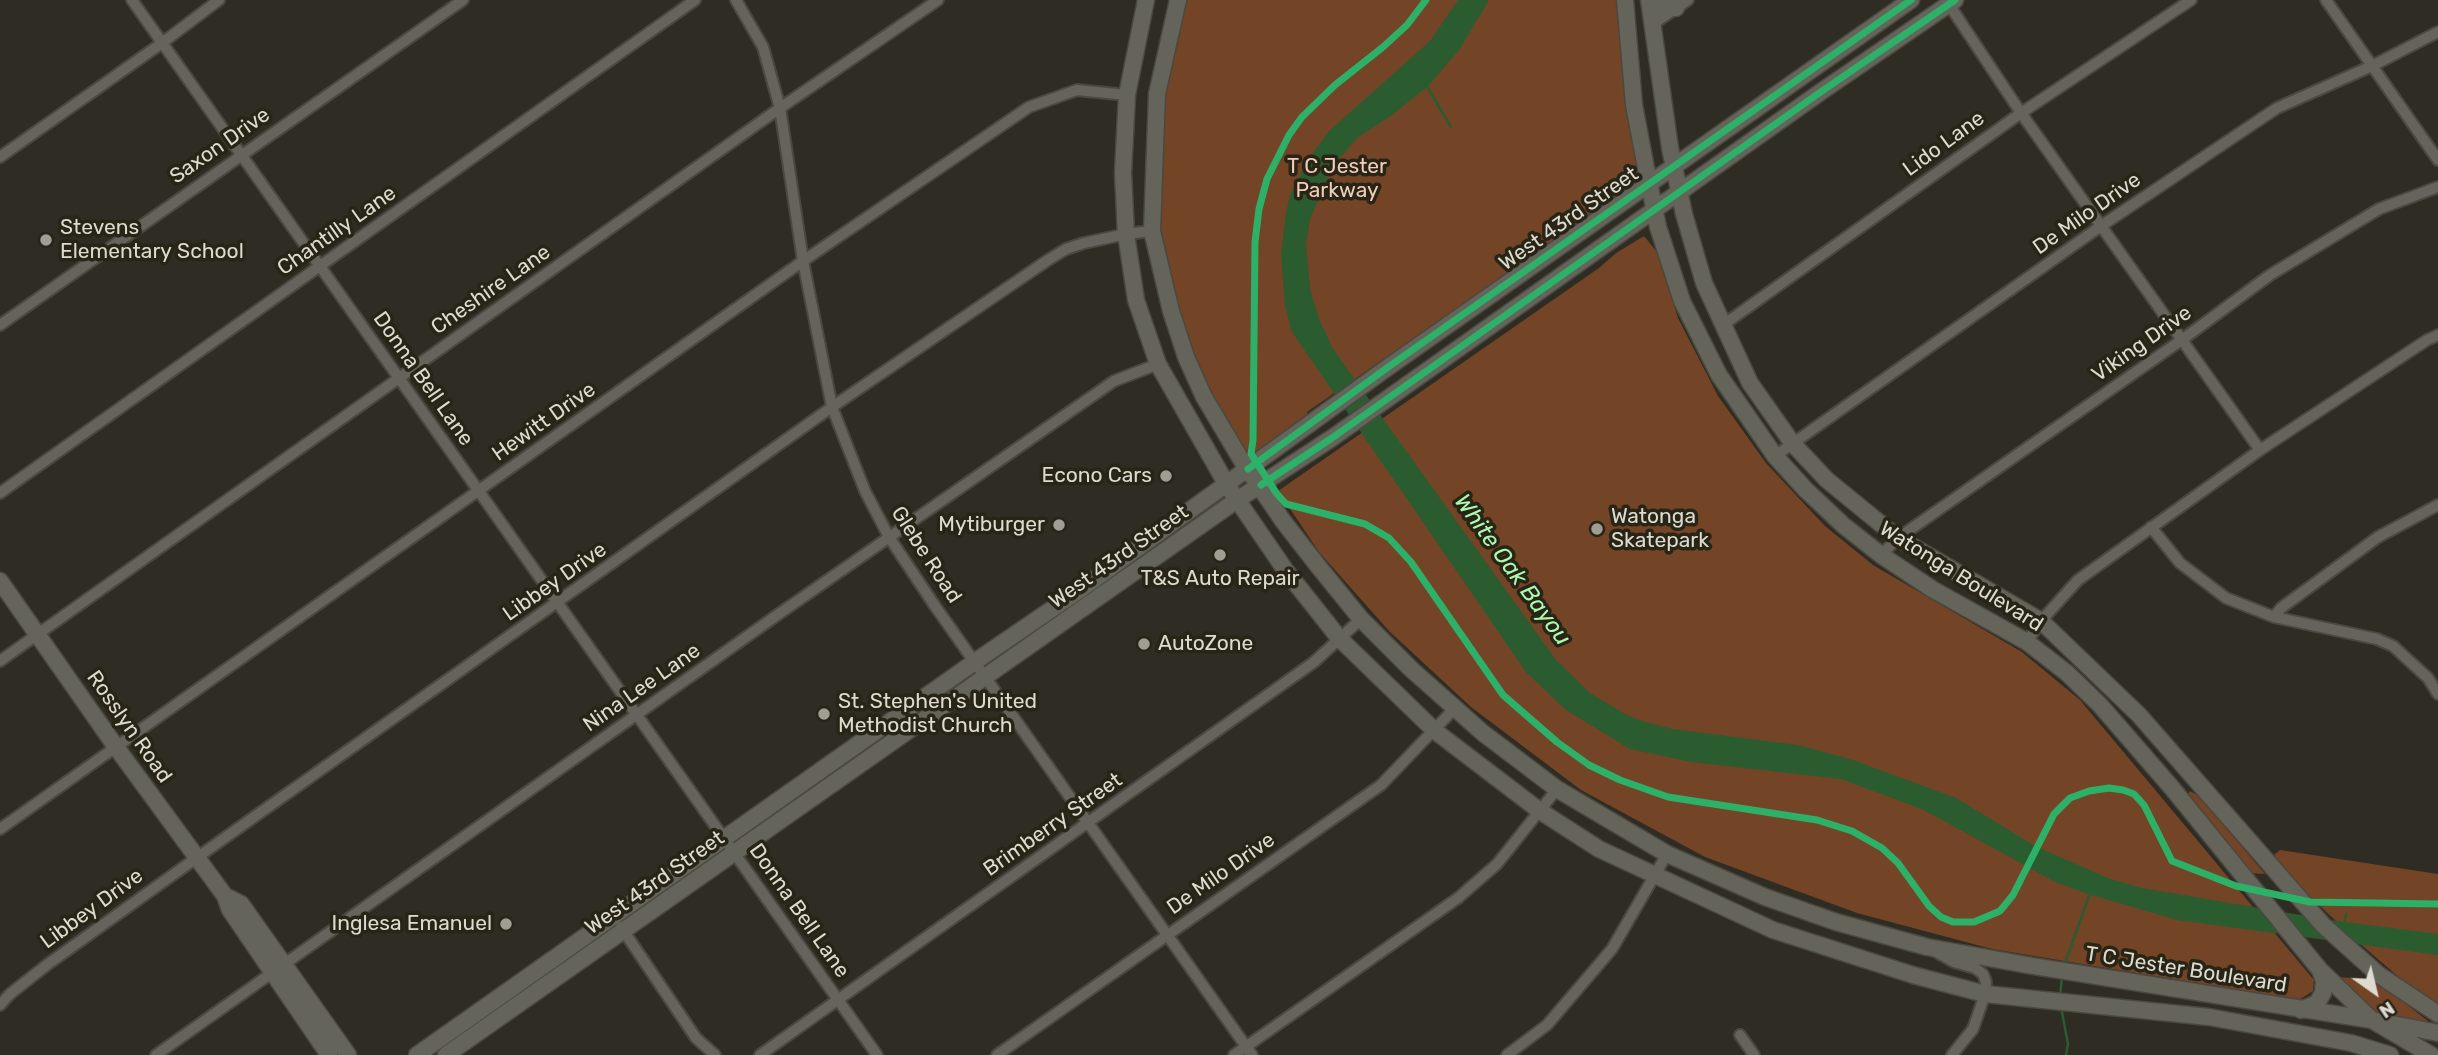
<!DOCTYPE html>
<html>
<head>
<meta charset="utf-8">
<style>
  body { margin:0 }
  #map { position:relative; width:2438px; height:1055px; overflow:hidden; background:#2e2c23; font-family:Rubik,sans-serif }
  canvas { display:block }
  .north { position:absolute; left:2340px; top:957px; width:70px; height:70px; -webkit-text-stroke:5px #282516; paint-order:stroke; rotate:146deg; font-size:19px; font-weight:700; line-height:28px; text-align:center; color:#dddbd1 }
  .north::after { content:''; display:block; margin:auto; width:24px; height:32px; background:#dddbd1; clip-path:polygon(50% 0,100% 100%,50% 72%,0 100%) }
</style>
</head>
<body>
<div id="map">
<canvas width="2438" height="1055"></canvas>
<div class="north">N</div>
</div>
<script>
const g = document.querySelector('canvas').getContext('2d');
g.lineJoin = 'round';
function paint(path, color) { g.fillStyle = color; g.fill(path, 'evenodd'); }
const poly = rows => new Path2D(rows.map(r => 'M' + r).join(''));
function stroke(path, color, width, dash) { g.strokeStyle = color; g.lineWidth = width; g.lineCap = dash ? 'butt' : 'round'; g.setLineDash(dash || []); g.stroke(path); }
function label(font, color, halo, rows, align = 'center') {
  g.font = font + ' Rubik,sans-serif'; g.lineWidth = 7; g.setLineDash([]); g.textBaseline = 'middle'; g.strokeStyle = halo; g.fillStyle = color; for (const [text, x, y, turn = 0] of rows) {
    g.save(); g.translate(x, y); g.rotate((+turn || 0) * Math.PI / 180); g.textAlign = isNaN(turn) ? turn : align; if (halo) g.strokeText(text, 0, 0); g.fillText(text, 0, 0); g.restore();
  }
}
const green = poly([
  [1183,0,1620,0,1639,174,1637,182,1633,188,1394,357,1391,354,1307,412,1309,417,1259,453,1251,454,1244,450,1207,388,1182,325,1161,237,1159,216,1165,85],
  [1644,236,1657,252,1678,318,1718,396,1766,463,1825,526,1873,565,2022,652,2080,700,2314,980,2313,991,2299,1000,1992,949,1857,913,1705,857,1581,790,1471,707,1389,631,1319,552,1278,491,1599,268,1616,253],
  [2190,791,2199,796,2265,874,2249,873,2187,796],
  [2280,850,2438,874,2438,1011,2357,941,2301,888,2275,859,2275,854],
  [2335,977,2374,979,2428,1021,2426,1023,2371,1015]
]);
const water = poly([
  [1458,0,1489,0,1459,50,1429,85,1392,115,1357,138,1332,167,1310,219,1306,245,1310,289,1319,319,1333,349,1556,660,1590,693,1625,714,1642,721,1672,729,1798,745,1850,759,1956,798,2035,846,2110,879,2142,888,2330,920,2438,934,2438,955,2177,920,2088,894,2055,882,1924,810,1841,779,1691,762,1630,749,1566,710,1526,672,1292,332,1285,305,1281,253,1286,213,1290,195,1307,161,1329,131,1430,41]
]);
const stream = poly([
  [1426,85,1451,127],
  [2344,925,2346,914],
  [2064,966,2090,893],
  [2060,997,2062,976],
  [2061,1007,2068,1044,2066,1055]
]);
const street = poly([
  [132,0,877,1055],
  [736,0,763,47,780,108,803,261,832,407,865,491,889,537,935,606,1252,1055],
  [1946,0,2021,113,2260,450],
  [2326,0,2438,160],
  [1652,22,1659,20,1688,0],
  [0,157,162,43,219,0],
  [0,325,463,0],
  [1723,325,2021,113,2191,0],
  [1775,456,2101,226,2277,108,2372,66,2438,32],
  [0,493,695,0],
  [2151,527,2180,563,2226,598,2274,617,2377,639,2393,646,2428,678,2438,694],
  [1881,555,1898,538,2183,339,2270,275,2379,209,2438,187],
  [2274,617,2281,608,2378,537,2438,505],
  [2027,642,2041,621,2078,580,2260,450,2427,340,2438,335],
  [0,661,780,108,938,0],
  [0,829,803,261,1029,107,1077,90,1127,95],
  [621,927,696,1038,715,1055],
  [1936,952,1954,962,1975,968,1983,974,1986,982,1985,994,1973,1029,1952,1055],
  [0,1005,10,994,48,964,209,849,832,407,1048,260,1066,249,1084,243,1126,234,1152,231],
  [1740,1035,1754,1055],
  [156,1055,773,618,1114,381,1158,364],
  [760,1055,1314,662,1361,619],
  [997,1055,1381,785,1454,709],
  [1234,1055,1458,898,1497,864,1557,789],
  [1507,1055,1547,1025,1612,949,1667,854]
]);
const secondary = poly([
  [1146,0,1127,95,1123,173,1126,234,1136,300,1158,364,1227,485,1286,571,1339,638,1435,731,1540,811,1599,849,1773,930,1913,975,1985,994,2209,1017,2351,1043,2390,1055],
  [1178,0,1157,94,1152,231,1171,311,1186,357,1204,397,1242,461,1283,521,1318,566,1361,619,1411,669,1483,733,1557,789,1667,854,1765,897,1836,922,1927,947,2033,966,2372,1020,2438,1033],
  [1625,0,1634,105,1645,163,1658,227,1682,301,1719,375,1775,456,1805,489,1843,525,1881,555,1932,589,2027,642,2067,673,2100,705,2172,788,2320,970,2372,1020,2431,1055],
  [1649,0,1670,148,1684,214,1704,283,1750,383,1793,444,1827,480,1898,538,2041,621,2139,715,2323,925,2379,975,2438,1014],
  [1653,0,1662,6,1676,8],
  [0,581,116,747,225,896,230,910,329,1055],
  [225,896,241,904,348,1055],
  [2301,1010,2317,1003,2323,993,2324,981,2320,970],
  [417,1055,976,661,1077,592,1391,365,1911,0],
  [446,1055,1237,500,1332,438,1822,91,1955,0]
]);
const cycleway = poly([
  [1426,0,1407,25,1383,47,1335,85,1302,117,1289,135,1267,179,1259,209,1255,242,1253,440,1251,454,1277,494,1286,504,1365,524,1389,538,1411,562,1503,695,1557,742,1589,765,1620,780,1668,797,1817,820,1852,831,1882,848,1898,863,1929,906,1941,917,1953,922,1974,922,2000,911,2013,895,2054,814,2070,798,2089,791,2109,788,2123,790,2134,794,2144,805,2172,861,2236,886,2310,902,2438,904],
  [1248,469,1391,365,1911,0],
  [1261,485,1332,438,1822,91,1955,0]
]);
const markers = [
  [46,240,7,"#a09e94"],
  [1166,476,7,"#a09e94"],
  [1059,525,7,"#a09e94"],
  [1597,529,7,"#a09e94"],
  [1220,555,7,"#a09e94"],
  [1144,644,7,"#a09e94"],
  [824,714,7,"#a09e94"],
  [506,924,7,"#a09e94"]
];
const streetNames = [
  ["Lido Lane",1944,144,-36],
  ["Saxon Drive",220,146,-35],
  ["De Milo Drive",2087,214,-35],
  ["West 43rd Street",1569,219,-35],
  ["Chantilly Lane",337,231,-35],
  ["Cheshire Lane",491,290,-35],
  ["Viking Drive",2142,344,-35],
  ["Donna Bell Lane",423,379,55],
  ["Hewitt Drive",544,422,-35],
  ["Glebe Road",926,555,57],
  ["West 43rd Street",1119,557,-35],
  ["Watonga Boulevard",1961,577,32],
  ["Libbey Drive",555,582,-35],
  ["Nina Lee Lane",642,688,-35],
  ["Rosslyn Road",129,727,55],
  ["Brimberry Street",1053,825,-35],
  ["De Milo Drive",1221,874,-35],
  ["West 43rd Street",655,883,-35],
  ["Libbey Drive",92,909,-36],
  ["Donna Bell Lane",799,911,55],
  ["T C Jester Boulevard",2186,970,9]
];
const parkNames = [
  ["T C Jester",1337,167],
  ["Parkway",1337,191]
];
const poiNames = [
  ["Stevens",60,228],
  ["Elementary School",60,252],
  ["Econo Cars",1152,476,"right"],
  ["Watonga",1611,517],
  ["Skatepark",1611,541],
  ["Mytiburger",1045,525,"right"],
  ["T&S Auto Repair",1220,579,"center"],
  ["AutoZone",1158,644],
  ["St. Stephen's United",838,702],
  ["Methodist Church",838,726],
  ["Inglesa Emanuel",492,924,"right"]
];
const waterNames = [
  ["White Oak Bayou",1512,570,54]
];
paint(green, '#734426');
paint(water, '#2b5c30');
stroke(stream, '#2b5c30', 2.5);
stroke(street, '#4a4840', 14);
stroke(secondary, '#4a4840', 19);
stroke(street, '#65635c', 10);
stroke(secondary, '#65645a', 16);
stroke(cycleway, '#2db169', 7);
for (const [x, y, r, color] of markers) { const dot = new Path2D(); dot.arc(x, y, r, 0, 2 * Math.PI); g.fillStyle = color; g.fill(dot); stroke(dot, '#282516', 2.5); }
label('21px', '#dddbd1', '#282516', streetNames);
label('21px', '#f2cdb9', '#282516', parkNames);
label('21px', '#dddbd1', '#282516', poiNames, 'left');
label('italic 23px', '#abfab1', '#282516', waterNames);
</script>
</body>
</html>
